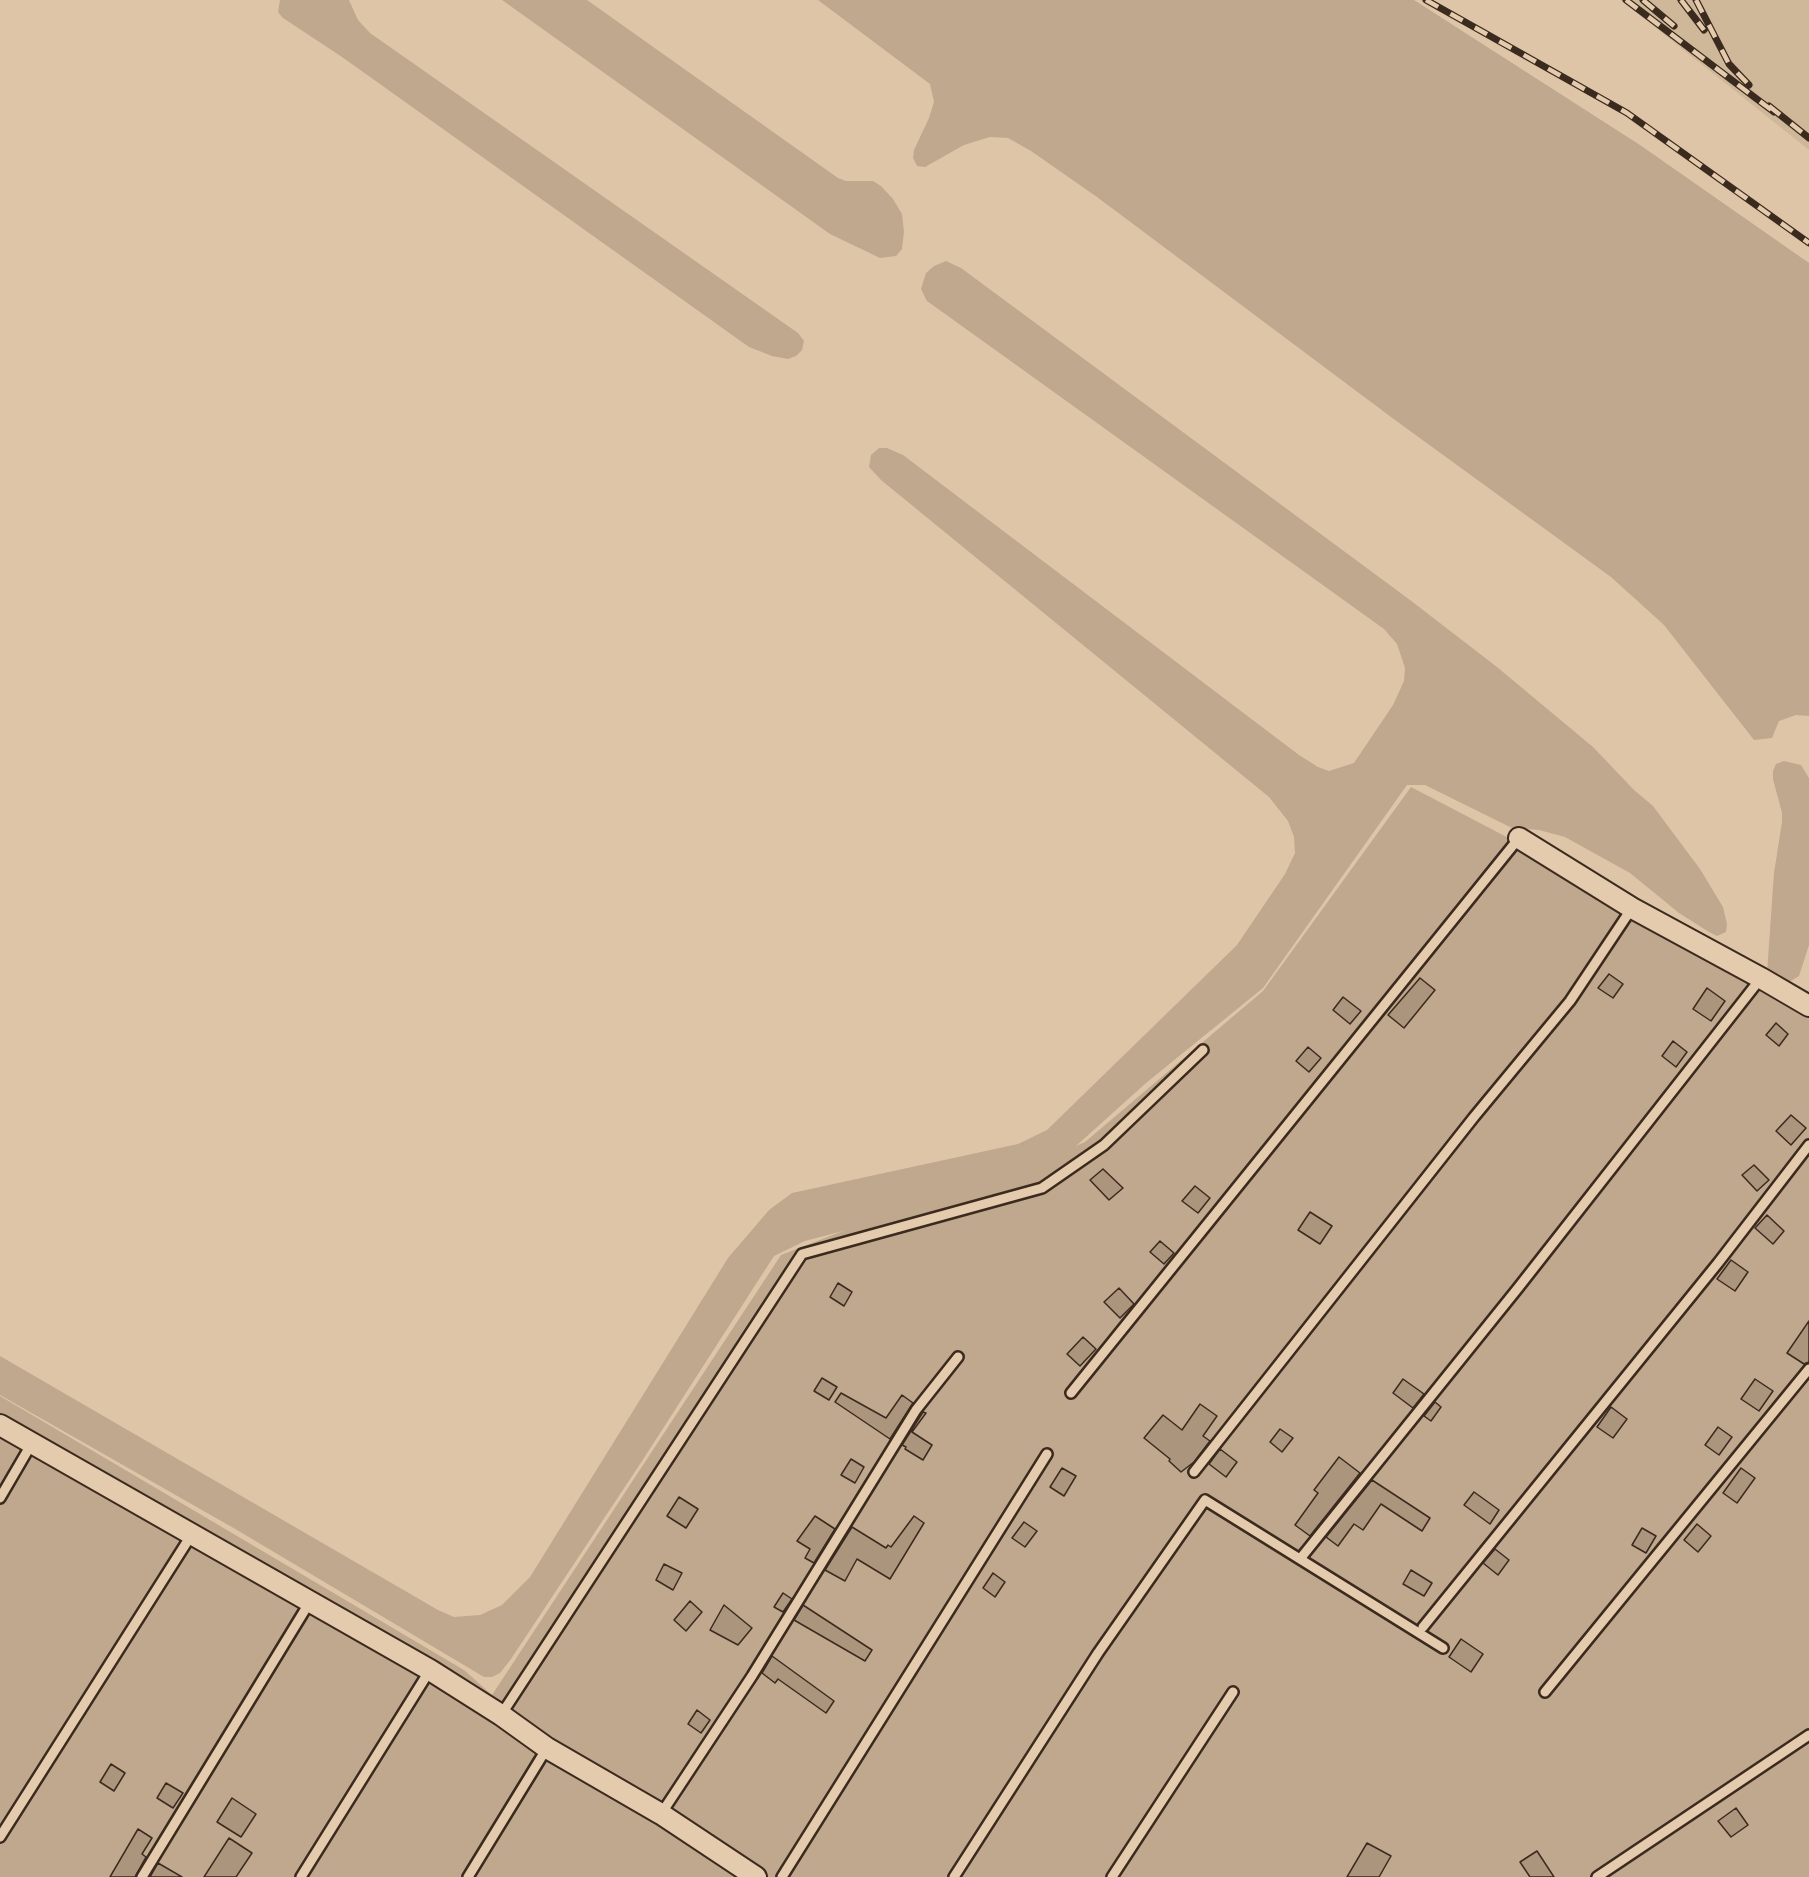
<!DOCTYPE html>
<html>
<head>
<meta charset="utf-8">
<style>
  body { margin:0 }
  canvas { display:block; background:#dec5a7 }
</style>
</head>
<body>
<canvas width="1809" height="1877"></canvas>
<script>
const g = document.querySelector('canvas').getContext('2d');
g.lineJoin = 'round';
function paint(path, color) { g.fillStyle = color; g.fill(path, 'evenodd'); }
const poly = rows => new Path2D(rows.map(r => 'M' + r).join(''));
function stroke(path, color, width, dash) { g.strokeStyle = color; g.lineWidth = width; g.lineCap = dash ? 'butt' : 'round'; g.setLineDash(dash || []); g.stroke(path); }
const built = poly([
  [1621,0,1809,0,1809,150]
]);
const green = poly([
  [280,0,349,0,358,20,370,33,798,333,804,341,802,350,796,356,788,359,772,356,749,347,342,57,283,18,278,12],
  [502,0,587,0,838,178,846,181,873,181,881,186,893,199,902,214,904,232,902,249,896,256,880,258,830,234],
  [818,0,1414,0,1640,145,1809,263,1809,716,1796,715,1779,721,1772,738,1754,740,1664,625,1611,577,1395,420,1097,197,1031,151,1008,138,990,137,964,145,925,167,917,166,913,158,914,150,929,118,934,102,930,84],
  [946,261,961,268,1410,600,1497,667,1593,747,1634,790,1653,806,1700,869,1723,907,1727,924,1726,932,1717,936,1709,932,1679,913,1630,873,1565,837,1539,830,1512,828,1425,785,1407,785,1263,988,1146,1083,1076,1146,1085,1142,1263,991,1411,787,1767,973,1774,873,1782,822,1782,813,1773,779,1773,771,1776,764,1784,761,1801,765,1809,778,1809,945,1799,976,1791,981,1785,982,1809,995,1809,1877,0,1877,0,1396,464,1670,492,1695,781,1255,843,1231,805,1241,774,1256,644,1458,511,1659,500,1673,492,1677,484,1677,237,1530,0,1395,0,1356,438,1610,454,1617,480,1615,502,1605,530,1577,728,1258,769,1210,792,1193,1018,1144,1047,1130,1237,945,1285,874,1295,853,1294,837,1288,821,1269,797,881,480,869,467,871,455,879,448,887,448,903,455,1299,755,1318,767,1329,771,1354,763,1393,705,1404,681,1405,668,1397,644,1384,629,927,301,921,289,926,273,934,266]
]);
const building = poly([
  [1609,974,1623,984,1613,998,1598,988,1609,974],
  [1420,978,1435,990,1404,1028,1388,1015,1420,978],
  [1707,988,1725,1001,1711,1021,1693,1009,1707,988],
  [1343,997,1361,1011,1350,1024,1333,1010,1343,997],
  [1776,1023,1788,1034,1779,1046,1766,1035,1776,1023],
  [1673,1041,1687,1052,1676,1067,1662,1056,1673,1041],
  [1308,1047,1321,1058,1309,1072,1296,1061,1308,1047],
  [1791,1115,1806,1128,1791,1145,1776,1131,1791,1115],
  [1754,1165,1769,1180,1757,1191,1742,1175,1754,1165],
  [1103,1169,1123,1188,1109,1200,1090,1180,1103,1169],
  [1195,1186,1210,1198,1198,1213,1182,1201,1195,1186],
  [1310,1212,1332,1226,1320,1244,1298,1230,1310,1212],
  [1767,1215,1784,1231,1773,1244,1755,1228,1767,1215],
  [1160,1241,1174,1253,1164,1264,1150,1252,1160,1241],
  [1731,1260,1748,1272,1735,1291,1717,1279,1731,1260],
  [838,1283,852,1292,844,1306,830,1297,838,1283],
  [1119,1288,1134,1304,1120,1318,1104,1302,1119,1288],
  [1809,1321,1809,1362,1804,1364,1787,1353,1809,1321],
  [1083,1337,1096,1349,1080,1366,1067,1354,1083,1337],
  [822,1378,837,1387,829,1400,814,1391,822,1378],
  [1403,1379,1424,1394,1413,1408,1393,1393,1403,1379],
  [1755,1379,1773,1391,1759,1411,1741,1399,1755,1379],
  [841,1393,886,1418,902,1395,913,1403,890,1439,835,1402,841,1393],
  [1435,1402,1441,1407,1431,1421,1424,1416,1435,1402],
  [1200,1404,1217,1416,1203,1436,1210,1441,1194,1462,1181,1472,1169,1461,1170,1459,1144,1438,1163,1415,1182,1430,1200,1404],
  [1611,1407,1627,1419,1613,1438,1597,1427,1611,1407],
  [923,1412,926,1413,912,1432,932,1445,923,1460,905,1449,906,1447,902,1445,923,1412],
  [1718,1427,1732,1437,1719,1455,1705,1445,1718,1427],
  [1280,1429,1293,1438,1282,1452,1270,1442,1280,1429],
  [1220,1449,1237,1462,1226,1477,1209,1464,1220,1449],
  [1339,1457,1360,1473,1310,1536,1295,1525,1318,1493,1314,1490,1339,1457],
  [851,1459,864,1467,855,1483,841,1475,851,1459],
  [1062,1468,1076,1476,1064,1496,1050,1487,1062,1468],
  [1741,1468,1755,1478,1737,1503,1723,1493,1741,1468],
  [1372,1480,1430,1518,1422,1531,1381,1504,1363,1530,1354,1524,1338,1546,1326,1537,1372,1480],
  [1474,1492,1499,1510,1490,1524,1464,1505,1474,1492],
  [679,1497,698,1509,686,1528,667,1516,679,1497],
  [815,1516,835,1529,814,1563,805,1558,810,1549,797,1541,815,1516],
  [914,1516,924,1523,890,1579,857,1559,845,1581,825,1570,852,1527,886,1548,888,1545,891,1547,914,1516],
  [1024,1522,1037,1531,1025,1547,1012,1538,1024,1522],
  [1697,1524,1711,1536,1698,1552,1684,1540,1697,1524],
  [1642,1528,1656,1536,1646,1553,1632,1545,1642,1528],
  [1495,1549,1509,1560,1498,1575,1483,1563,1495,1549],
  [664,1564,682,1573,673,1590,656,1580,664,1564],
  [1411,1570,1432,1583,1424,1596,1403,1584,1411,1570],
  [993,1573,1005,1582,995,1597,983,1588,993,1573],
  [783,1593,792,1599,783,1612,774,1607,783,1593],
  [690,1601,702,1612,686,1631,674,1620,690,1601],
  [724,1605,752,1628,738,1645,710,1630,724,1605],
  [803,1605,872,1650,865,1661,794,1620,803,1605],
  [1461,1639,1483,1654,1471,1672,1449,1657,1461,1639],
  [772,1656,834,1701,826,1713,778,1679,775,1683,762,1673,772,1656],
  [697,1710,710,1720,701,1733,688,1724,697,1710],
  [111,1764,125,1773,114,1791,100,1782,111,1764],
  [166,1783,183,1793,173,1808,157,1798,166,1783],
  [232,1798,256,1814,241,1837,217,1822,232,1798],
  [1736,1808,1748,1825,1731,1837,1718,1821,1736,1808],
  [138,1829,152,1838,142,1854,146,1857,135,1877,110,1877,138,1829],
  [229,1838,252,1853,236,1877,204,1877,229,1838],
  [1367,1843,1391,1856,1379,1877,1347,1877,1367,1843],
  [1537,1851,1554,1877,1530,1877,1520,1862,1537,1851],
  [158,1863,182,1877,150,1877,158,1863]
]);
const service = poly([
  [1071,1393,1519,838],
  [1194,1472,1474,1117,1570,1001,1632,908],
  [0,1498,32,1443],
  [1300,1559,1518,1288,1761,978],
  [1423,1627,1718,1263,1809,1145],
  [1545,1692,1809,1369],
  [501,1715,802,1254,1042,1188,1104,1145,1203,1050],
  [661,1814,752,1676,916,1410,958,1357],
  [0,1837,192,1534],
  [142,1877,311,1600],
  [301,1877,430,1670],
  [468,1877,547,1748],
  [782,1877,1047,1454],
  [954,1877,1098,1653,1205,1500,1443,1648],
  [1112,1877,1233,1692],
  [1597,1877,1809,1735]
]);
const minor = poly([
  [1519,838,1632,908,1761,978,1809,1006],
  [0,1425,430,1670,501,1715,547,1748,661,1814,756,1877]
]);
const rail = poly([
  [1426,0,1627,113,1809,243],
  [1626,0,1774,112],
  [1643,0,1674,26],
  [1681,0,1704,30],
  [1696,0,1729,64,1749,85],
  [1769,106,1809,138]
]);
paint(built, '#cfb79a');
paint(green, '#c0a88e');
paint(building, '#ab957d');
stroke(building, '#3b2a1e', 1.5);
stroke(service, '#3b2a1e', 14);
stroke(minor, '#3b2a1e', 24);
stroke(service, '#e5cbad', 9);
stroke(minor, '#e5cbad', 20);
stroke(rail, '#3b2a1e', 7);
stroke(rail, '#e5cbad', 4.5, [14]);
</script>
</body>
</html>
